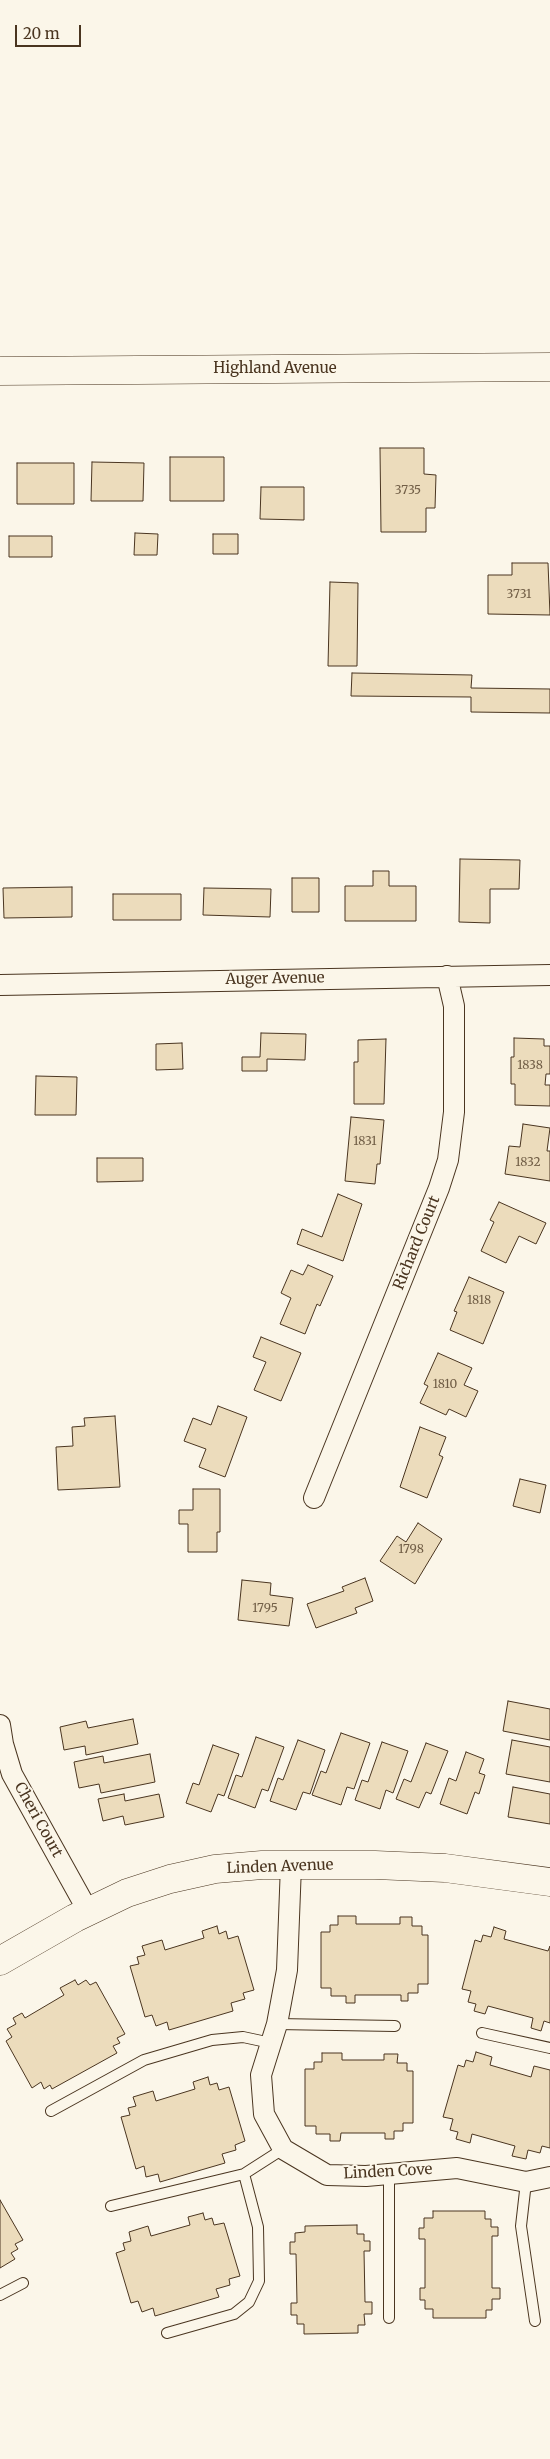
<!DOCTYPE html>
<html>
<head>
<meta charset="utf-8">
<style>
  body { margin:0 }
  #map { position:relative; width:550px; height:2459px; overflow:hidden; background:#fbf6e9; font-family:Merriweather,serif }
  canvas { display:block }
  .scale { position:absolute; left:15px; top:25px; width:66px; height:22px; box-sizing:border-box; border:2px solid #4a3520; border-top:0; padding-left:6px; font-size:15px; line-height:18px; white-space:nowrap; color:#4a3520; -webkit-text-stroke:4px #fbf6e9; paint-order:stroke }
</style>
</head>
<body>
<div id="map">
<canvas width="550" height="2459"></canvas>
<div class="scale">20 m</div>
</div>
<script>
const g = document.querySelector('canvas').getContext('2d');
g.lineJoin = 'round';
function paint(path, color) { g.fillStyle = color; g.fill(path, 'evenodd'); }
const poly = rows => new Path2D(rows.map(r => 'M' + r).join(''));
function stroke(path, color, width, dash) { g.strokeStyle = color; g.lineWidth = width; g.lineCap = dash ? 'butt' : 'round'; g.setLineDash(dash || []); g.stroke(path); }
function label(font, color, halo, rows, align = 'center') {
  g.font = font + ' Merriweather,serif'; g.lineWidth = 4; g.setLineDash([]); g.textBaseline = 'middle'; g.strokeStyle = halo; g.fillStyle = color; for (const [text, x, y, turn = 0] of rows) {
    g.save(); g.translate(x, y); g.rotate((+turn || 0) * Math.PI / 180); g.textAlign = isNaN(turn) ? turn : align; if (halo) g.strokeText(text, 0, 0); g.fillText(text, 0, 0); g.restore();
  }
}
const building = poly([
  [380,448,424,448,424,474,436,475,435,508,426,508,426,532,381,532,380,448],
  [170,457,224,457,224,501,170,501,170,457],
  [92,462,144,463,143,501,91,501,92,462],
  [17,463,74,463,74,504,17,504,17,463],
  [261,487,304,487,304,520,260,519,261,487],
  [135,533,158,534,157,555,134,555,135,533],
  [213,534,238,534,238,554,213,554,213,534],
  [9,536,52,536,52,557,9,557,9,536],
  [512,563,548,563,550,615,488,614,488,575,512,575,512,563],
  [330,582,358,583,357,666,328,666,330,582],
  [352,673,472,675,471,688,550,689,550,713,471,712,471,697,351,696,352,673],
  [460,859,520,860,519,889,490,889,490,923,459,922,460,859],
  [373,871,389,871,389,886,416,886,416,921,345,921,345,886,373,886,373,871],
  [292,878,319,878,319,912,292,912,292,878],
  [72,887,72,917,4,918,3,888,72,887],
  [204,888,271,889,270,917,203,915,204,888],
  [113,894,181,894,181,920,113,920,113,894],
  [261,1033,306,1034,305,1060,267,1059,267,1071,242,1071,242,1057,260,1057,261,1033],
  [514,1038,544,1039,544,1046,550,1046,550,1074,546,1074,545,1085,550,1085,550,1106,515,1105,515,1084,511,1084,511,1057,514,1057,514,1038],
  [386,1039,384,1104,354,1104,354,1062,358,1062,358,1040,386,1039],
  [182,1043,183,1069,156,1070,156,1044,182,1043],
  [36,1076,77,1077,76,1115,35,1115,36,1076],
  [351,1117,384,1120,380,1164,377,1164,375,1184,345,1181,351,1117],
  [523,1124,550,1128,547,1151,550,1151,550,1181,505,1174,509,1146,520,1147,523,1124],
  [97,1158,143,1158,143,1181,97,1182,97,1158],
  [338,1194,362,1204,343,1261,297,1244,302,1229,322,1237,338,1194],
  [499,1202,546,1223,536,1244,519,1236,506,1263,481,1251,494,1222,490,1220,499,1202],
  [308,1265,333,1276,320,1306,317,1304,305,1334,280,1324,291,1298,281,1293,291,1270,303,1275,308,1265],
  [469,1277,504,1292,483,1344,450,1330,457,1312,454,1311,469,1277],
  [261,1337,301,1353,281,1401,254,1390,266,1362,253,1357,261,1337],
  [438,1353,472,1368,464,1385,478,1391,466,1417,449,1409,446,1415,420,1403,428,1386,424,1384,438,1353],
  [218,1406,247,1417,225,1477,199,1467,206,1449,184,1441,193,1418,211,1425,218,1406],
  [115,1416,120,1487,58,1490,56,1447,73,1446,72,1427,85,1426,84,1418,115,1416],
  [420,1427,446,1437,439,1455,443,1457,427,1498,400,1487,420,1427],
  [520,1479,546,1485,540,1513,513,1506,520,1479],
  [193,1489,220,1489,220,1532,217,1532,217,1552,188,1552,188,1524,179,1524,179,1510,193,1510,193,1489],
  [418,1523,442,1539,415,1584,380,1561,397,1536,406,1542,418,1523],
  [365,1578,373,1601,355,1608,357,1613,316,1628,307,1604,344,1591,342,1587,365,1578],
  [242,1580,271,1583,270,1595,293,1598,289,1626,238,1620,242,1580],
  [508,1701,550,1709,550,1740,503,1731,508,1701],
  [133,1719,138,1744,86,1755,85,1746,64,1750,60,1727,86,1721,88,1728,133,1719],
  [341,1733,370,1743,354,1789,347,1787,341,1805,312,1795,321,1771,326,1773,341,1733],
  [256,1737,284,1747,268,1791,262,1789,255,1808,228,1798,236,1775,242,1777,256,1737],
  [298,1740,325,1750,310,1794,303,1792,296,1810,270,1801,278,1778,283,1780,298,1740],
  [512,1740,550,1747,550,1782,506,1774,512,1740],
  [382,1742,408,1751,393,1793,386,1790,380,1809,355,1800,362,1780,368,1782,382,1742],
  [426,1743,448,1751,431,1794,426,1792,419,1808,396,1799,404,1779,411,1782,426,1743],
  [213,1745,239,1754,224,1796,218,1794,211,1812,186,1803,193,1783,199,1785,213,1745],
  [466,1752,484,1759,479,1773,485,1775,479,1794,475,1792,467,1814,440,1804,449,1778,456,1781,466,1752],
  [150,1754,155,1782,101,1793,99,1784,79,1788,74,1762,103,1756,104,1763,150,1754],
  [513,1787,550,1794,550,1824,508,1817,513,1787],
  [124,1794,125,1801,159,1794,164,1817,125,1825,123,1816,103,1821,98,1799,124,1794],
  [338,1916,356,1916,356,1924,400,1924,400,1917,412,1917,412,1926,422,1926,422,1935,428,1935,428,1984,418,1984,418,1993,408,1993,408,2001,401,2001,401,1995,355,1995,355,2003,346,2003,346,1996,331,1996,331,1988,321,1988,321,1932,330,1932,330,1925,338,1925,338,1916],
  [217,1926,219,1934,226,1931,228,1939,238,1936,254,1990,243,1993,245,1999,231,2003,233,2011,169,2030,167,2022,156,2026,152,2015,145,2017,130,1966,139,1964,137,1957,145,1955,142,1946,162,1940,165,1950,204,1938,202,1931,217,1926],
  [494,1927,506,1931,504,1939,548,1951,550,1946,550,2023,544,2021,541,2031,531,2028,533,2018,488,2006,485,2014,474,2011,476,2004,468,2002,471,1991,462,1989,475,1940,481,1942,483,1935,491,1937,494,1927],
  [75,1980,78,1985,86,1980,90,1985,96,1982,125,2034,117,2038,120,2043,113,2046,117,2053,52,2089,50,2085,44,2089,41,2082,32,2088,6,2041,12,2037,7,2029,16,2024,13,2018,22,2013,25,2018,64,1995,60,1988,75,1980],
  [476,2052,492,2057,490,2065,531,2077,534,2066,550,2070,550,2148,542,2146,540,2153,528,2150,526,2159,512,2156,515,2146,472,2134,470,2143,456,2139,458,2132,450,2130,453,2119,443,2117,458,2065,464,2067,466,2060,473,2062,476,2052],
  [322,2053,342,2053,342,2060,384,2060,384,2054,398,2054,397,2063,407,2063,407,2071,413,2071,413,2123,403,2123,403,2131,394,2131,394,2139,385,2139,385,2133,341,2133,340,2141,330,2141,330,2134,316,2134,316,2126,305,2126,305,2069,314,2069,314,2062,322,2062,322,2053],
  [208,2077,210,2085,217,2083,219,2090,229,2087,245,2141,235,2145,236,2150,222,2154,225,2163,160,2182,158,2174,146,2177,144,2166,136,2169,121,2117,130,2115,128,2108,136,2106,133,2097,153,2091,156,2101,195,2089,193,2082,208,2077],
  [0,2200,23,2240,15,2244,18,2249,11,2253,15,2259,0,2268,0,2200],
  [433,2211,485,2211,485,2219,491,2219,491,2227,498,2227,498,2236,492,2236,492,2288,500,2288,500,2299,492,2299,492,2310,486,2310,486,2318,433,2318,433,2309,425,2309,425,2300,420,2300,420,2288,425,2288,425,2239,419,2239,419,2228,424,2228,424,2218,433,2218,433,2211],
  [203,2213,205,2220,212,2218,214,2225,224,2223,240,2276,229,2279,230,2285,216,2289,219,2297,155,2316,153,2308,142,2312,138,2301,131,2303,116,2253,125,2250,123,2243,131,2241,129,2232,148,2226,151,2236,190,2225,188,2217,203,2213],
  [357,2225,357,2234,364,2234,364,2241,370,2241,370,2251,364,2251,365,2302,372,2302,372,2314,364,2314,365,2325,358,2325,358,2333,304,2334,304,2324,297,2324,297,2315,291,2315,291,2303,297,2303,296,2254,290,2254,290,2242,295,2242,295,2233,305,2232,305,2226,357,2225]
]);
const lane = poly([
  [277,2024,395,2026],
  [482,2033,550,2048],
  [51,2111,144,2060,212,2040,243,2037,271,2043],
  [526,2182,521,2226,535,2321],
  [111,2206,244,2174,283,2149],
  [0,2295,23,2283],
  [389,2318,389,2173],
  [167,2333,234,2314,249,2302,259,2281,258,2227,244,2174]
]);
const street = poly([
  [0,985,550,975],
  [314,1498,439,1188,448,1160,454,1112,454,1006,447,976],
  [0,1725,3,1744,12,1774,88,1911],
  [291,1865,287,1970,277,2024,261,2075,264,2114,283,2149,327,2175,366,2176,457,2168,526,2182,550,2177]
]);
const secondary = poly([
  [0,371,550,367],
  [0,1961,75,1918,127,1893,170,1879,215,1869,262,1865,375,1865,445,1868,550,1882]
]);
const numberNames = [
  ["3735",408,491],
  ["3731",519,595],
  ["1838",530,1066],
  ["1831",365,1142],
  ["1832",528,1163],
  ["1818",479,1301],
  ["1810",445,1385],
  ["1798",411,1550],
  ["1795",265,1609]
];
const streetNames = [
  ["Highland Avenue",275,369],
  ["Auger Avenue",275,979,-1],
  ["Richard Court",417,1243,-68],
  ["Cheri Court",38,1820,61],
  ["Linden Avenue",280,1867,-2],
  ["Linden Cove",388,2172,-3]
];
paint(building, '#ecdcbc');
stroke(building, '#4a3520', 1);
stroke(lane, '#4a3520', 12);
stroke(street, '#4a3520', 22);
stroke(secondary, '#4a3520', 29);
stroke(lane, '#fbf6e9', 10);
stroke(street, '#fbf6e9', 20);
stroke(secondary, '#fbf6e9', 28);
label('12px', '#725f47', null, numberNames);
label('15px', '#4a3520', '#fbf6e9', streetNames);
</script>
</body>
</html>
